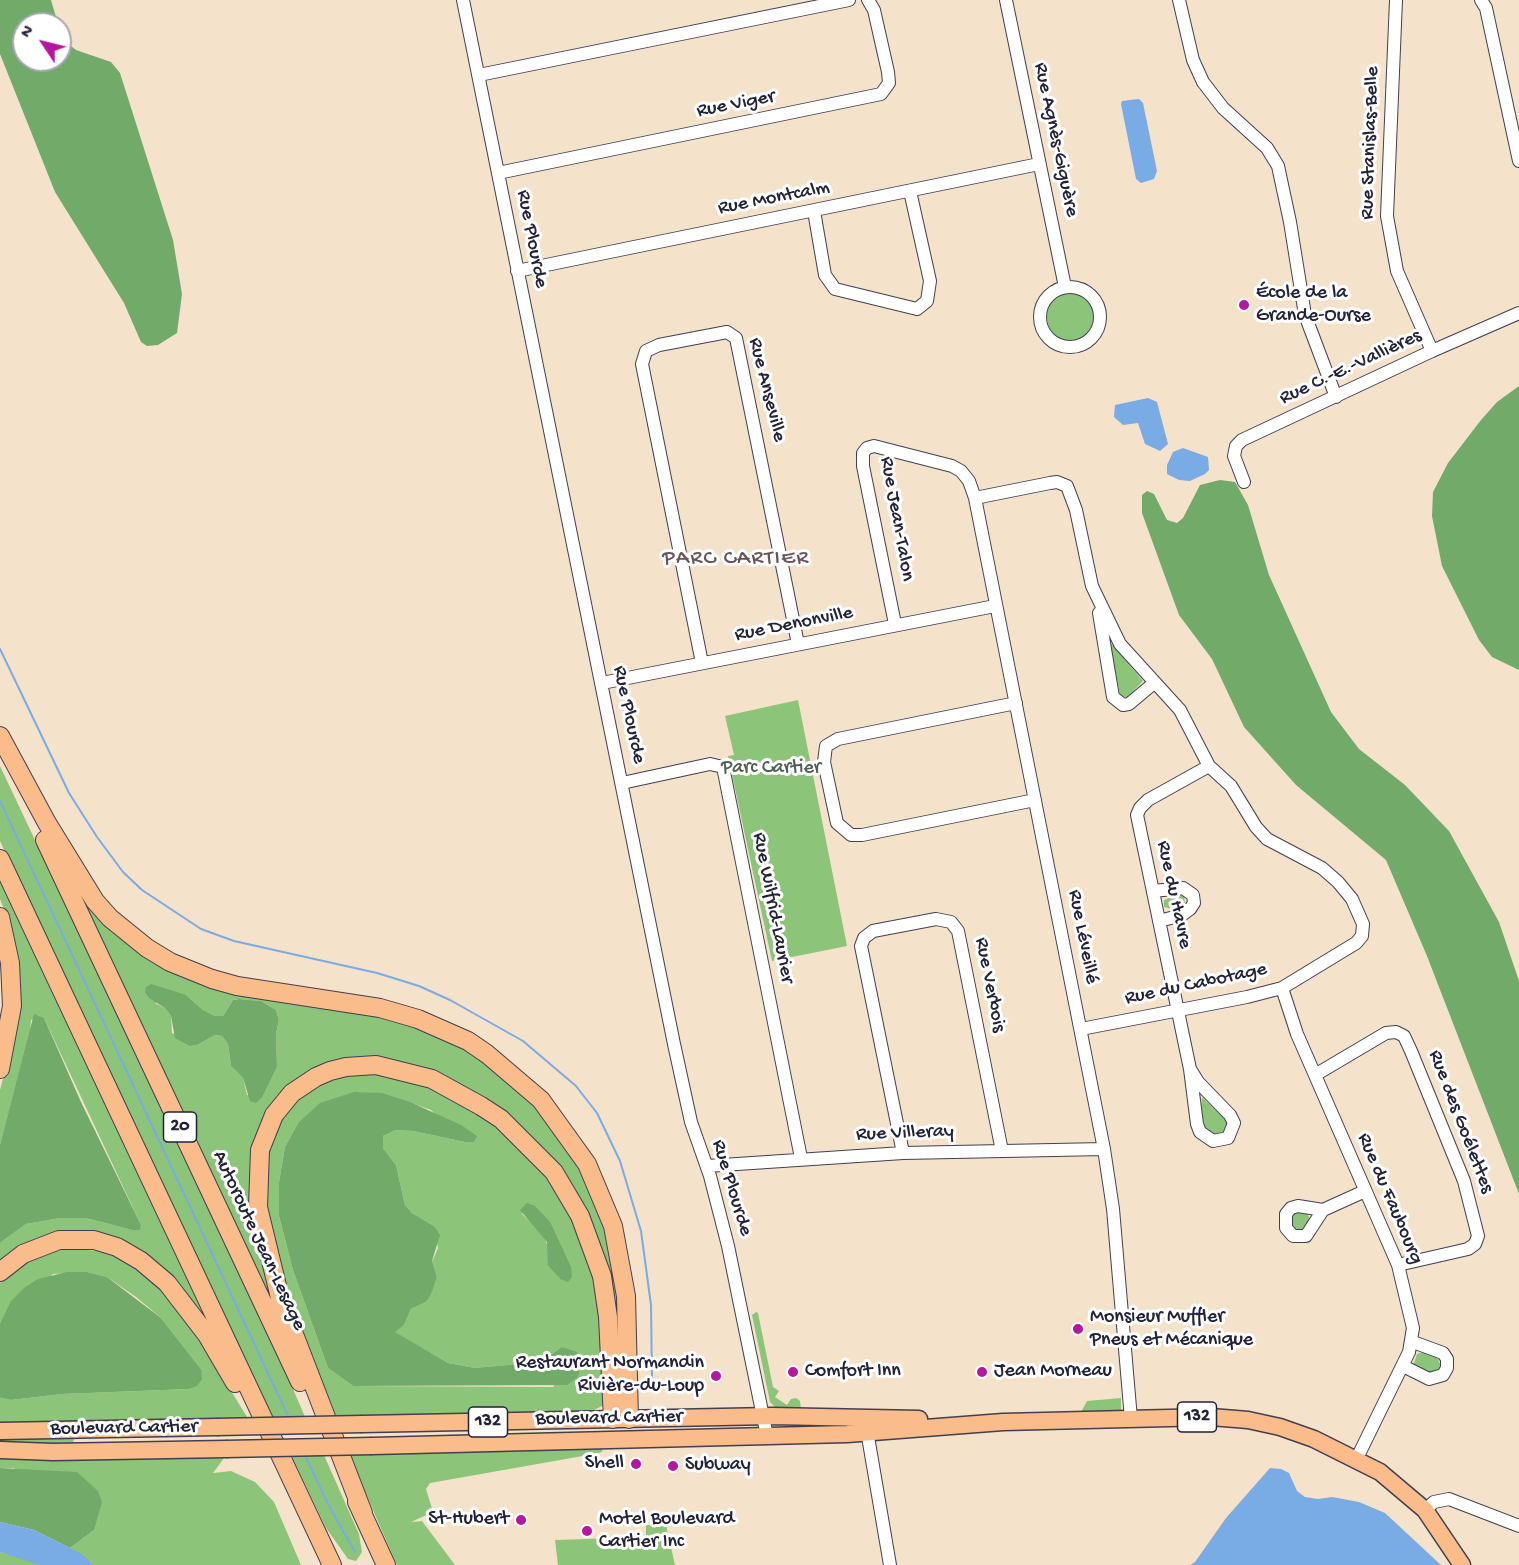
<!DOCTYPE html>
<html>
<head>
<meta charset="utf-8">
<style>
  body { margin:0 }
  #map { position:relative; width:1519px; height:1565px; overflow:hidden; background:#f5e2ca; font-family:"Gochi Hand",sans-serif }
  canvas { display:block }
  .north { position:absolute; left:12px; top:12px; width:60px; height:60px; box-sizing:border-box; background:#fff; border:2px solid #a7a7b1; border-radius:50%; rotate:305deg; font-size:16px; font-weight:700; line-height:24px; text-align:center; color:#22223b }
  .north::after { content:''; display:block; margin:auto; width:21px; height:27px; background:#b5179e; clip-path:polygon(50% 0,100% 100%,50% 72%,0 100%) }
</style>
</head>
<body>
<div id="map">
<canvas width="1519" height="1565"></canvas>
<div class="north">N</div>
</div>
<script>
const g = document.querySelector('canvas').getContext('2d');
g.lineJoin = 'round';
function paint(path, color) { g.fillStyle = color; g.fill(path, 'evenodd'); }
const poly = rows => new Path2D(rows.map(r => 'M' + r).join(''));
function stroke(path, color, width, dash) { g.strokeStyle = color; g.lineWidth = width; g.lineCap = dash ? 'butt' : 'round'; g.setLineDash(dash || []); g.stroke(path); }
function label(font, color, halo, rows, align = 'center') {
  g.font = font + ' "Gochi Hand",sans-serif'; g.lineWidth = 6; g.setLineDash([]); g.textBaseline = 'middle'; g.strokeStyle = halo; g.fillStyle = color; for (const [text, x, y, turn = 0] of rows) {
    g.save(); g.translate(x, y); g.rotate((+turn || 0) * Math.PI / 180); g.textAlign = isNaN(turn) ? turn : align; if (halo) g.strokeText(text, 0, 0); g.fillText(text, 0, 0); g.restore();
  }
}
const green = poly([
  '1047 317a24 24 0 1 1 48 0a24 24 0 1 1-48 0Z',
  [1110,642,1143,681,1127,698,1120,695],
  [798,700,847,946,772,961,728,756,734,755,725,716],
  [0,766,276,1350,306,1419,274,1420,78,1009,0,841],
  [71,877,147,957,401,1019,478,1055,540,1109,594,1191,617,1266,618,1334,615,1308,591,1229,485,1102,337,1063,259,1135,279,1320],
  [186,995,203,1010,215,1016,223,1016,233,1000,239,999,261,1001,276,1010,279,1020,276,1034,277,1067,263,1096,247,1095,243,1078,231,1066,228,1044,222,1036,215,1035,199,1044,172,1033,171,1016,165,1008,155,1003],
  [0,879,170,1243,213,1330,198,1311,95,1235,0,1265,0,1243,26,1224,60,1218,86,1218,132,1230,141,1225,44,1018,31,1020,30,1033,0,1145,0,1090,10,1052,5,912,0,899],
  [1176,895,1184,896,1185,905,1173,909,1164,907,1164,900],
  [369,1072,402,1078,434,1089,491,1122,543,1169,573,1216,598,1286,605,1403,602,1406,594,1410,552,1414,333,1418,282,1278,268,1216,265,1189,267,1153,285,1113,307,1091,337,1076],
  [383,1093,431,1110,465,1142,413,1131,396,1130,383,1136,383,1148,396,1165,405,1205,412,1213,434,1226,438,1248,432,1262,437,1277,426,1302,411,1309,404,1325,394,1332,448,1363,475,1368,529,1363,546,1359,554,1387,353,1386,328,1368,293,1270,279,1216,279,1182,285,1147,298,1123],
  [521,1213,551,1223,571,1266,560,1279,548,1266,549,1249,543,1234],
  [1202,1097,1226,1120,1228,1124,1223,1134,1215,1136,1206,1130,1201,1110],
  '1290 1221a10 10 0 1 1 20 0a10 10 0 1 1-20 0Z',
  [69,1248,106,1252,139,1269,155,1283,189,1323,249,1420,0,1423,0,1396,11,1400,62,1394,188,1389,201,1369,161,1318,136,1297,107,1277,87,1272,53,1274,0,1324,0,1283,3,1279,15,1268,45,1251],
  [756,1312,758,1313,773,1387,779,1391,775,1397,787,1405,791,1399,796,1398,800,1401,801,1409,777,1409,770,1402,752,1315],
  [1423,1352,1436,1355,1442,1368,1431,1375,1413,1366,1417,1354],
  [1121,1398,1121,1410,1081,1412,1087,1401],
  [75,1438,73,1441,76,1445,0,1445,0,1439],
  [603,1447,602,1452,594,1454,430,1483,426,1489,433,1512,411,1522,422,1521,455,1565,397,1565,348,1453],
  [323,1453,359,1534,362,1552,356,1561,348,1559,326,1528,291,1454],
  [232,1454,224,1458,213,1473,231,1471,255,1482,274,1502,301,1565,94,1565,70,1548,94,1530,14,1468,0,1468,0,1459],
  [646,1525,666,1525,675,1565,558,1565,555,1540,646,1537],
  [0,1552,35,1562,40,1565,0,1565]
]);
const forest = poly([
  [0,0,51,0,58,24,24,24,24,60,60,60,60,29,67,43,76,50,111,62,120,73,173,240,182,294,177,333,158,345,147,346,141,342,124,303,55,192,0,54],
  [1519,386,1519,670,1492,657,1479,640,1442,566,1432,516,1433,492,1448,463,1481,420,1497,402],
  [1220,480,1235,482,1248,505,1269,575,1331,712,1359,749,1405,785,1449,831,1499,922,1519,981,1519,1194,1427,956,1386,860,1296,785,1244,727,1212,659,1179,615,1142,513,1142,495,1147,491,1154,494,1167,520,1177,523,1183,518,1200,485],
  [151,984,186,995,203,1010,215,1016,223,1016,233,1000,239,999,261,1001,276,1010,279,1020,276,1034,277,1067,263,1096,256,1103,250,1101,243,1078,231,1066,228,1044,222,1036,215,1035,199,1044,190,1046,175,1038,171,1016,165,1008,149,998,145,992,146,987],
  [34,1014,44,1018,81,1102,141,1225,140,1230,132,1230,86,1218,60,1218,26,1224,0,1243,0,1145],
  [354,1092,383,1093,410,1102,461,1125,477,1136,474,1142,465,1142,413,1131,396,1130,383,1136,383,1148,396,1165,405,1205,412,1213,434,1226,440,1235,432,1261,437,1277,431,1294,426,1302,411,1309,404,1325,395,1332,448,1363,475,1368,529,1363,546,1359,562,1347,577,1352,580,1366,578,1377,567,1385,353,1386,328,1368,293,1270,279,1216,279,1182,285,1147,298,1123,320,1103],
  [527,1203,535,1206,551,1223,571,1266,572,1277,568,1282,560,1279,548,1266,547,1242,520,1210],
  [67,1272,87,1272,107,1277,161,1318,201,1369,202,1379,197,1386,188,1389,62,1394,11,1400,0,1397,0,1324,11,1301,24,1288,38,1279],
  [0,1468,77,1472,98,1491,102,1502,94,1530,70,1548,34,1530,0,1522]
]);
const water = poly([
  [1139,99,1143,103,1157,171,1154,179,1141,183,1136,179,1121,104,1122,101],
  [1148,398,1157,402,1168,444,1160,451,1145,444,1138,423,1123,425,1114,417,1115,405],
  [1183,448,1208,457,1209,470,1205,474,1190,481,1179,480,1167,474,1167,465,1173,452],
  [1270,1468,1281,1469,1289,1473,1297,1491,1305,1497,1318,1499,1332,1497,1359,1502,1385,1513,1441,1565,1190,1565,1195,1562,1226,1518],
  [0,1522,34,1530,80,1553,94,1565,40,1565,0,1552]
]);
const stream = poly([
  [0,649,69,793,97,837,123,872,142,890,201,929,234,941,377,973,419,986,450,1000,523,1041,576,1086,597,1113,620,1161,641,1231,651,1305,652,1381],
  [0,801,289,1418],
  [304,1453,328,1504,355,1552]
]);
const minor = poly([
  [463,0,674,1044,691,1122,710,1176,728,1246,767,1436],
  [1006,0,1065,287],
  [1179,0,1193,60,1203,82,1223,108,1267,148,1278,166,1290,222,1305,315,1336,397],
  [1396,0,1387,216,1397,271,1432,351],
  [1481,0,1486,8,1519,161],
  [479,75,849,0],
  [498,173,881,94,889,83,888,72,874,10,868,0],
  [814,211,825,275,835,289,917,309,927,301,930,281,910,191],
  [517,271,1039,164],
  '1040 317a30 30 0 1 1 60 0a30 30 0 1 1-60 0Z',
  [1244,482,1234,456,1236,446,1242,440,1432,351,1519,313],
  [975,498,1050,483,1057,482,1067,486,1076,510,1092,586,1120,644,1180,710,1209,766,1231,786,1256,827,1267,839,1322,868,1338,882,1352,899,1363,924,1362,936,1356,943,1282,988,1247,997,1081,1029],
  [1099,613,1113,697,1123,705,1129,704,1154,683],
  [895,624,863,466,863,453,867,448,874,446,952,466,961,471,969,481,975,498,1104,1149,1113,1209,1131,1419],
  [702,663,642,364,646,351,659,345,727,332,736,338,798,644],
  [602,683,995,606],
  [1016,703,838,739,826,746,824,762,837,823,851,835,862,835,1035,800],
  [622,783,710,764,723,767,801,1158],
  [1153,891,1183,888,1193,895,1194,903,1190,909,1182,915,1159,921],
  [1282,988,1297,1034,1398,1265,1413,1328,1409,1352,1357,1458],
  [1190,1069,1198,1082,1230,1115,1234,1123,1228,1138,1213,1141,1200,1132,1197,1124,1190,1069,1137,815,1140,808,1148,800,1209,766],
  [1315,1075,1386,1033,1396,1032,1404,1036,1411,1051,1464,1181,1478,1236,1475,1244,1468,1249,1398,1265],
  [903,1153,861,946,864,938,873,931,936,919,951,922,958,931,1002,1151],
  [707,1166,903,1153,1104,1149],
  [1323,1210,1306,1236,1293,1236,1286,1228,1286,1214,1291,1208,1298,1206,1323,1210,1365,1191],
  [1403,1366,1429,1379,1443,1375,1447,1368,1447,1359,1443,1353,1413,1342],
  [866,1425,890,1565],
  [1425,1510,1434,1502,1449,1499,1519,1526]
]);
const major = poly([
  [362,1424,772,1416,919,1419],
  [0,1431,217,1427],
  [372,1446,847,1434,1003,1422,1127,1419,1211,1417,1248,1420,1280,1427,1314,1439,1380,1472,1425,1510,1462,1565],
  [0,1450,53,1452,226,1449]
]);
const highway = poly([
  [0,736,47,823,95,901,110,918,147,948,170,962,212,979,237,986,380,1008,418,1019,468,1041,487,1054,541,1100,587,1164,613,1226,626,1296,629,1419],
  [45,840,300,1382],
  [0,859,332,1565],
  [0,917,10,963,12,1006,0,1069],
  [0,1272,23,1254,59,1240,94,1240,117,1247,141,1261,167,1283,207,1335,235,1383],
  [357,1502,386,1565],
  [363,1513,280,1298,258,1207,260,1150,274,1115,292,1093,316,1077,330,1071,346,1067,376,1065,432,1079,481,1106,501,1119,554,1172,580,1216,602,1276,608,1317,613,1419]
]);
const majorBridge = poly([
  [217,1427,362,1424],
  [226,1449,372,1446]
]);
const markers = [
  [1244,305,6,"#b5179e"],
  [1078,1329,6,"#b5179e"],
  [793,1372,6,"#b5179e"],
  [982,1372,6,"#b5179e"],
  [716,1376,6,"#b5179e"],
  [636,1464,6,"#b5179e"],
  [673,1466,6,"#b5179e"],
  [521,1520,6,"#b5179e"],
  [587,1531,6,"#b5179e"]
];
const shields = [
  [180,1127,33],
  [1197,1417,39],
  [488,1422,39]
];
const shieldNames = [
  ["20",180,1127],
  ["132",1197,1417],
  ["132",488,1422]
];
const streetNames = [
  ["Rue Viger",736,105,-11],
  ["Rue Agnès-Giguère",1055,140,78],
  ["Rue Stanislas-Belle",1371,143,-88],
  ["Rue Montcalm",774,199,-11],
  ["Rue Plourde",531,239,79],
  ["Rue C.-E.-Vallières",1351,368,-25],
  ["Rue Anseville",766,390,76],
  ["Rue Jean-Talon",896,519,80],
  ["Rue Denonville",794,625,-11],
  ["Rue Plourde",628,715,78],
  ["Rue du Havre",1173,895,78],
  ["Rue Wilfrid-Laurier",772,908,79],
  ["Rue Léveillé",1082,937,79],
  ["Rue Verbois",989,985,79],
  ["Rue du Cabotage",1196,985,-12],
  ["Rue des Goélettes",1460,1122,69],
  ["Rue Villeray",905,1134,-2],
  ["Rue Plourde",731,1188,73],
  ["Rue du Faubourg",1389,1199,67],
  ["Autoroute Jean-Lesage",258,1241,65],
  ["Boulevard Cartier",609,1419,-1],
  ["Boulevard Cartier",124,1429,-1]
];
const poiNames = [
  ["École de la",1256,294],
  ["Grande-Ourse",1256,317],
  ["Monsieur Muffler",1090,1318],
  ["Pneus et Mécanique",1090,1341],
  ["Restaurant Normandin",704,1364,"right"],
  ["Rivière-du-Loup",704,1387,"right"],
  ["Comfort Inn",805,1372],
  ["Jean Morneau",994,1372],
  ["Shell",624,1464,"right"],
  ["Subway",685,1466],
  ["St-Hubert",509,1520,"right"],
  ["Motel Boulevard",599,1520],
  ["Cartier Inc",599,1543]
];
const parkNames = [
  ["Parc Cartier",771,769]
];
const quarterNames = [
  ["PARC CARTIER",736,560]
];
paint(green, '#8cc579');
paint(forest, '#71aa69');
paint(water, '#79abe5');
stroke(stream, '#79abe5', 2);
stroke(minor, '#423f50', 14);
stroke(major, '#423f50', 19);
stroke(highway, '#423f50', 20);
stroke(minor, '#fff', 12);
stroke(major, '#f9bc8a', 16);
stroke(highway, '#f9bc8a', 18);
stroke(majorBridge, '#423f50', 19, []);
stroke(majorBridge, '#f9bc8a', 16);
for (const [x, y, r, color] of markers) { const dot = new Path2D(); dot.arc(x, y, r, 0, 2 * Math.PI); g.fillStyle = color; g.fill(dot); stroke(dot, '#fff', 2); }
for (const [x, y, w] of shields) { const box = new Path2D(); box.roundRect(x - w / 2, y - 15, w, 30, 4.5); g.fillStyle = '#fff'; g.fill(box); stroke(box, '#22223b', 1.5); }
label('bold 18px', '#22223b', null, shieldNames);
label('20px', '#22223b', '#fff', streetNames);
label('20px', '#22223b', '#fff', poiNames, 'left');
label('20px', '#4c6354', '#fff', parkNames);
g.letterSpacing = '1.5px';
label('22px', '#685559', '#fff', quarterNames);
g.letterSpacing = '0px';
</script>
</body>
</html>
